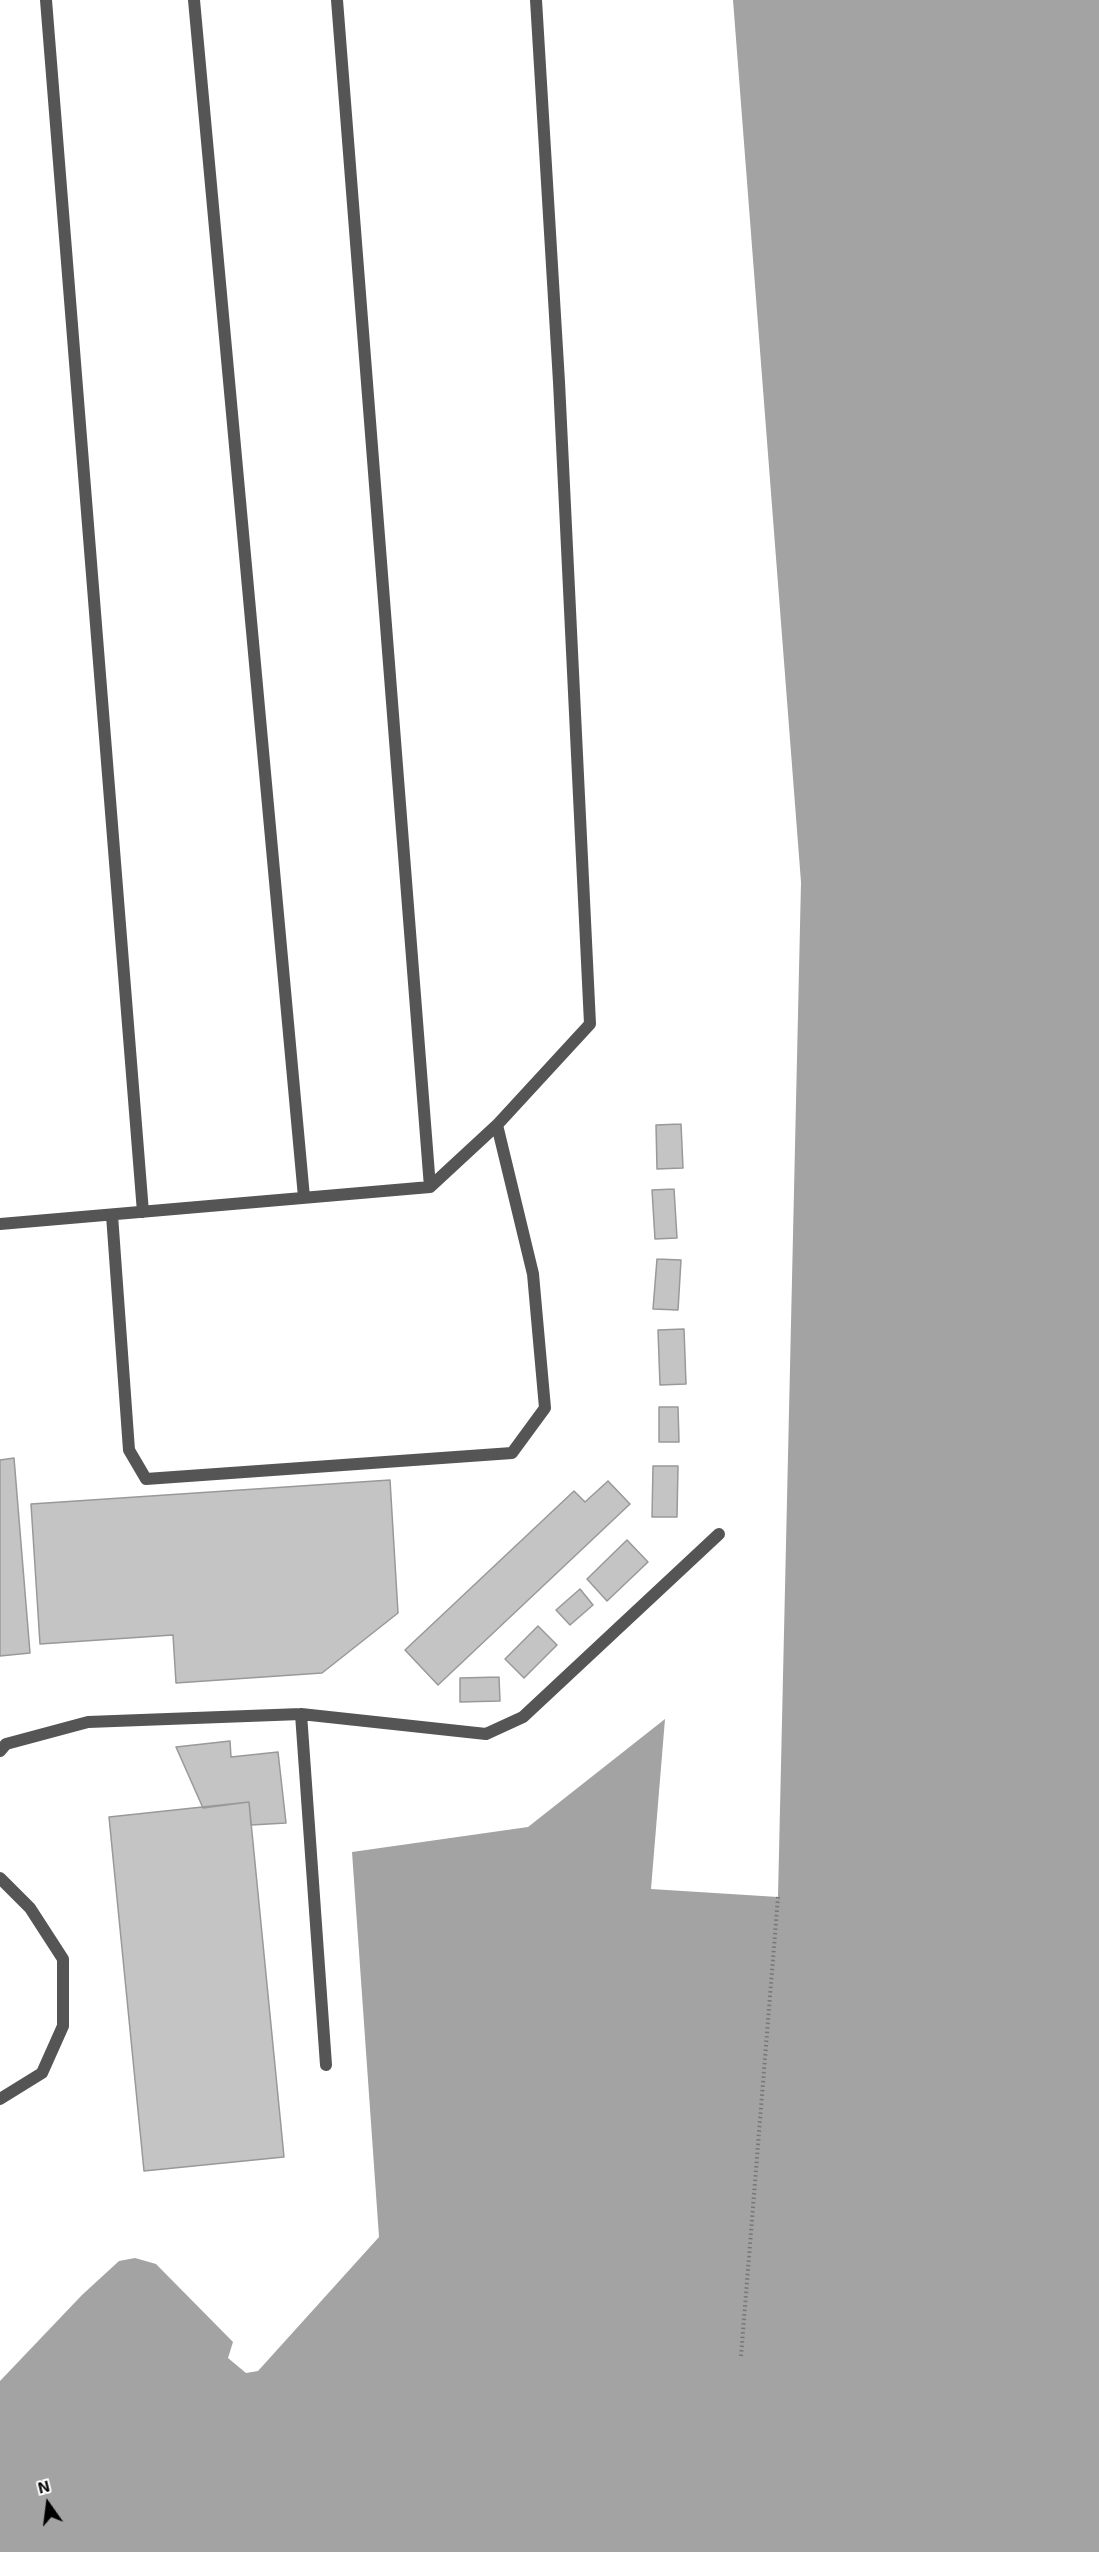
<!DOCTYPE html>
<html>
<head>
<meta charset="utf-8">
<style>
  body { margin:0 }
  #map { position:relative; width:1099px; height:2552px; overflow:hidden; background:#fff; font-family:"Exo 2",sans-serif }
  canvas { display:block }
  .north { position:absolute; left:18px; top:2474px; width:60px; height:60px; -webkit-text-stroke:4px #fff; paint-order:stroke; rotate:346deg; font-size:16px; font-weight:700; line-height:24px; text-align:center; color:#000 }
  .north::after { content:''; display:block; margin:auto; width:21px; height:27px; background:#000; clip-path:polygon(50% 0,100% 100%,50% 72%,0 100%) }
</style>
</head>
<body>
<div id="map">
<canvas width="1099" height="2552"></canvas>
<div class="north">N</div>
</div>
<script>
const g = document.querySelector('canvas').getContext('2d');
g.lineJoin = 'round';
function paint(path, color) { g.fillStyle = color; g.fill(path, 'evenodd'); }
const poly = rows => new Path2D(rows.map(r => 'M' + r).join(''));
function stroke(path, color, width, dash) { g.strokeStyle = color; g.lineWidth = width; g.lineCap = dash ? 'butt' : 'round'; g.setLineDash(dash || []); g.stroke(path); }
const water = poly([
  [733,0,1099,0,1099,2552,0,2552,0,2381,82,2295,119,2261,135,2258,156,2264,233,2342,228,2358,246,2373,258,2371,379,2237,352,1852,528,1827,665,1719,651,1889,778,1897,801,882]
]);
const building = poly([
  [681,1124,683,1168,657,1169,656,1125,681,1124],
  [674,1189,677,1238,655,1239,652,1190,674,1189],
  [657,1259,681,1260,678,1310,653,1309,657,1259],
  [684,1329,686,1384,660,1385,658,1330,684,1329],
  [659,1407,678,1407,679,1442,659,1442,659,1407],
  [14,1458,30,1653,0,1656,0,1460,14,1458],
  [653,1466,678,1466,677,1517,652,1517,653,1466],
  [390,1480,398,1613,322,1673,176,1683,173,1635,40,1644,31,1504,390,1480],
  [608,1481,630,1504,438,1685,405,1650,574,1491,585,1502,608,1481],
  [627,1540,648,1562,607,1601,587,1579,627,1540],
  [580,1589,593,1605,570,1625,556,1610,580,1589],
  [538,1626,557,1645,524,1678,505,1659,538,1626],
  [499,1677,500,1701,460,1702,460,1678,499,1677],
  [230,1741,231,1757,278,1752,286,1823,251,1825,249,1802,203,1808,176,1747,230,1741],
  [249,1802,284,2157,144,2171,109,1817,249,1802]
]);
const path = poly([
  [741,2356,778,1897]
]);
const service = poly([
  [46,0,143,1212],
  [194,0,304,1197],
  [430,1187,497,1125,590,1024,559,382,536,0],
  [112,1215,129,1450,146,1479,512,1453,545,1408,533,1274,497,1125],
  [0,1224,430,1187,337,0],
  [301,1714,326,2065],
  [0,1751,6,1744,88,1722,301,1714,486,1734,523,1717,719,1534],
  [0,1878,30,1908,63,1959,63,2026,42,2073,0,2099]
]);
paint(water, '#a3a3a3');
paint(building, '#c4c4c4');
stroke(building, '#999', 1.5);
stroke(path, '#777', 4, [1.5, 3]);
stroke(service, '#555', 12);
</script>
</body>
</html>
